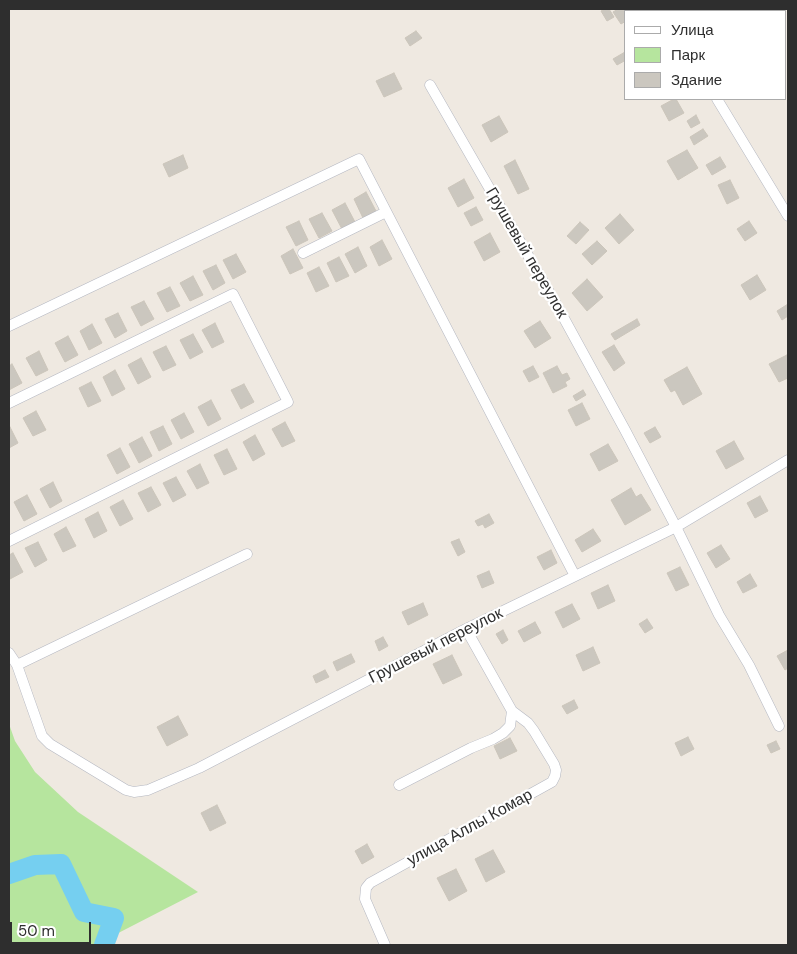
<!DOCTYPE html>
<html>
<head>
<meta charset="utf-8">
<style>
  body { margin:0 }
  #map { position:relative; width:797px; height:954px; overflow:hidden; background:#efe9e1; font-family:"DM Sans",sans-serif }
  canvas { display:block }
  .frame { position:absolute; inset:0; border:10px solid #2e2e2e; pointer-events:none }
  .legend { position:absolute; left:624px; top:10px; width:162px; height:90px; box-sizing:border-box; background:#fff; border:1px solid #ababab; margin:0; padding:6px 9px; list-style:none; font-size:15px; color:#2e2e2e }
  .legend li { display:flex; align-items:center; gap:10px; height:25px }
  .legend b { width:25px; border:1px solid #ababab }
  .scale { position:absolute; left:10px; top:922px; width:81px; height:22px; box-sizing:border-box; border:2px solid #2e2e2e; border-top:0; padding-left:6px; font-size:15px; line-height:18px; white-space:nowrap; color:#2e2e2e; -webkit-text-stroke:4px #fff; paint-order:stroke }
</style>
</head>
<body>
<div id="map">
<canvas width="797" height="954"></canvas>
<div class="frame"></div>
<ul class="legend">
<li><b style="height:6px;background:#fff"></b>Улица</li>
<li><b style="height:14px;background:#b6e59e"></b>Парк</li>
<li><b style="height:14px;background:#cbc7bf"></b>Здание</li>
</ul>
<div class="scale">50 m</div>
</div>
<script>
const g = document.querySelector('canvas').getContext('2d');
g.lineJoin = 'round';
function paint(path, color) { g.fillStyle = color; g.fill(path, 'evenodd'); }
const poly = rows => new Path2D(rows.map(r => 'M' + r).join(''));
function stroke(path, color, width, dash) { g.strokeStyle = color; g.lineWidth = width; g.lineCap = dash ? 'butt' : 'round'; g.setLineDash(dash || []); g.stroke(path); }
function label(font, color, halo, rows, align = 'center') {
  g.font = font + ' "DM Sans",sans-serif'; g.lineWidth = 4.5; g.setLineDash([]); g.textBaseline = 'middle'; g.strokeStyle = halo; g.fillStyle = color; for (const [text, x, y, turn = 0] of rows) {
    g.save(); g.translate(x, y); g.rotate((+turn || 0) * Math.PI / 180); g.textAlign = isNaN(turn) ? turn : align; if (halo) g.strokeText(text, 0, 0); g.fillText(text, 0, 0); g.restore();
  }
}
const green = poly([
  [9,724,15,741,35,772,78,812,198,892,95,945,9,945]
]);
const river = poly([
  [9,874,35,865,61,864,84,912,114,918,104,945]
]);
const building = poly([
  [605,9,609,9,614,17,607,21,601,11,605,9],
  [618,9,625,9,626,11,626,21,621,24,613,12,618,9],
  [416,31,422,38,410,46,405,38,416,31],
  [625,52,626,60,617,65,613,59,625,52],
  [394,73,402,89,384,97,376,81,394,73],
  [674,99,676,99,684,113,669,121,661,106,674,99],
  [696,115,700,123,691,128,687,121,696,115],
  [499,116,508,132,491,142,482,125,499,116],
  [703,129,708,136,694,145,690,137,703,129],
  [687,150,698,168,678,180,667,161,687,150],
  [183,155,188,168,169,177,163,164,183,155],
  [720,157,726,167,712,175,706,165,720,157],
  [515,160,529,189,518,194,504,166,515,160],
  [464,179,474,198,458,207,448,188,464,179],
  [730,180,739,198,727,204,718,185,730,180],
  [366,192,376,211,363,218,354,199,366,192],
  [345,203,355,222,342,229,332,210,345,203],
  [476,207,483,220,471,226,464,213,476,207],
  [322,213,332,231,319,238,309,219,322,213],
  [620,214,634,230,619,244,605,228,620,214],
  [299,221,308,240,296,246,286,227,299,221],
  [749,221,757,233,745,241,737,229,749,221],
  [580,222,589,230,576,244,567,236,580,222],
  [490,233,500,252,484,261,474,242,490,233],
  [382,240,392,259,379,266,370,247,382,240],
  [597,241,607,251,592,265,582,254,597,241],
  [358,247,367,266,355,273,345,254,358,247],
  [293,249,303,268,290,274,281,256,293,249],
  [236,254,246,272,233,279,223,260,236,254],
  [339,257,349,276,336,282,327,263,339,257],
  [216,265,225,283,213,290,203,271,216,265],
  [319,267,329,286,316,292,307,273,319,267],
  [757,275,766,290,750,300,741,285,757,275],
  [193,276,203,295,190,301,180,283,193,276],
  [587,279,603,297,587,311,572,293,587,279],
  [170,287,180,306,167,312,157,293,170,287],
  [144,301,154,319,141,326,131,307,144,301],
  [788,304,788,316,782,320,777,311,788,304],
  [118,313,127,331,115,338,105,319,118,313],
  [637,319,640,325,615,340,611,334,637,319],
  [540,321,551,338,535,348,524,331,540,321],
  [215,323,224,342,212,348,202,330,215,323],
  [92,324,102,343,89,350,80,331,92,324],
  [193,334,203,352,190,359,180,340,193,334],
  [68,336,78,355,65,362,55,343,68,336],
  [614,345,625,363,614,371,602,352,614,345],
  [166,346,176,365,163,371,153,352,166,346],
  [39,351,48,370,36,376,26,358,39,351],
  [787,355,788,359,788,378,779,382,769,364,787,355],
  [141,358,151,377,138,384,128,365,141,358],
  [12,364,22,383,9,390,9,366,12,364],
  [533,366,539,377,529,382,523,371,533,366],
  [557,366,562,375,567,373,570,379,565,382,567,386,553,393,543,373,557,366],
  [687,367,702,394,683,405,675,390,671,392,664,380,687,367],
  [115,370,125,389,112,396,103,377,115,370],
  [91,382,101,401,88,407,79,388,91,382],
  [244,384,254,402,241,409,231,390,244,384],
  [583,390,586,395,576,401,573,396,583,390],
  [211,400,221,419,208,426,198,407,211,400],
  [582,403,590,419,576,426,568,410,582,403],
  [36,411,46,430,33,436,23,418,36,411],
  [184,413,194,432,181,439,171,420,184,413],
  [285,422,295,441,282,447,272,429,285,422],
  [9,425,18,443,9,448,9,425],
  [163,426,172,444,159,451,150,432,163,426],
  [655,427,661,437,650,443,644,433,655,427],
  [255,435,265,454,253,461,243,442,255,435],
  [142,437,152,456,139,463,129,444,142,437],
  [734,441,744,459,726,469,716,451,734,441],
  [608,444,618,461,599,471,590,454,608,444],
  [120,448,130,467,117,474,107,455,120,448],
  [227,449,237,469,224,475,214,455,227,449],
  [200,464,209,483,197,489,187,471,200,464],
  [176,477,186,495,173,502,163,483,176,477],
  [53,482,62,501,50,508,40,489,53,482],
  [151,487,161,505,148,512,138,493,151,487],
  [631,488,636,497,641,494,651,510,625,525,611,500,631,488],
  [27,495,37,514,24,521,14,502,27,495],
  [760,496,768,511,755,518,747,503,760,496],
  [123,500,133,519,120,526,110,507,123,500],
  [98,512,107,531,94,538,85,519,98,512],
  [489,514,494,523,485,528,483,524,478,526,475,521,489,514],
  [66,527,76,546,63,552,54,534,66,527],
  [593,529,601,541,582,552,575,540,593,529],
  [459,539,465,552,458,556,451,542,459,539],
  [38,542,47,560,35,567,25,548,38,542],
  [721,545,730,559,716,568,707,553,721,545],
  [551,550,557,563,544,570,537,557,551,550],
  [13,553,23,572,10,579,9,555,13,553],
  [680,567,689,585,676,591,667,573,680,567],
  [489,571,494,583,482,588,477,576,489,571],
  [750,574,757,586,743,593,737,582,750,574],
  [608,585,615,601,598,609,591,593,608,585],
  [423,603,428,615,408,625,402,612,423,603],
  [572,604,580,619,563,628,555,612,572,604],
  [647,619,653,628,645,633,639,624,647,619],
  [535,622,541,633,524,642,518,631,535,622],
  [503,630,508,640,502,644,496,634,503,630],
  [383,637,388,646,379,651,375,641,383,637],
  [593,647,600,663,583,671,576,655,593,647],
  [788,650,788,668,785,670,777,656,788,650],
  [351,654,355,662,337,671,333,662,351,654],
  [452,655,462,675,443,684,433,664,452,655],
  [325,670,329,677,316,683,313,676,325,670],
  [574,700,578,708,567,714,562,706,574,700],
  [178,716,188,735,167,746,157,727,178,716],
  [688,737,694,749,681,756,675,743,688,737],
  [510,738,517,751,500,759,494,746,510,738],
  [776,741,780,749,771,753,767,745,776,741],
  [217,805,226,823,210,831,201,813,217,805],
  [367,844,374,857,362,864,355,851,367,844],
  [493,850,505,872,486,882,475,859,493,850],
  [456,869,467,891,449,901,437,878,456,869]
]);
const minor = poly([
  [662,9,663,11],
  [694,11,697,9],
  [430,85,560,311,625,430,676,527,719,615,749,665,779,726],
  [717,99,788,216],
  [303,253,386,212],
  [9,326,359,159,575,576],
  [9,403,233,294,288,402,9,541],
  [9,653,17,665,42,736,50,744,126,790,134,792,148,790,199,768,466,629,676,527,788,460],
  [17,665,247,554],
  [399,785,471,748,493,739,503,733,510,726,512,711,466,629],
  [385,945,365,899,366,888,370,883,552,782,555,776,556,770,554,764,534,731,528,723,512,711]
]);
const streetNames = [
  ["Грушевый переулок",526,253,60],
  ["Грушевый переулок",436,646,-27],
  ["улица Аллы Комар",470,828,-29]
];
paint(green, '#b6e59e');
stroke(river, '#75cff0', 20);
paint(building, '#cbc7bf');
stroke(building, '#cbc5ba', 1);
stroke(minor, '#b4b7c1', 11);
stroke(minor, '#fff', 10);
label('16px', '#2e2e2e', '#fff', streetNames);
</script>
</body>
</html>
